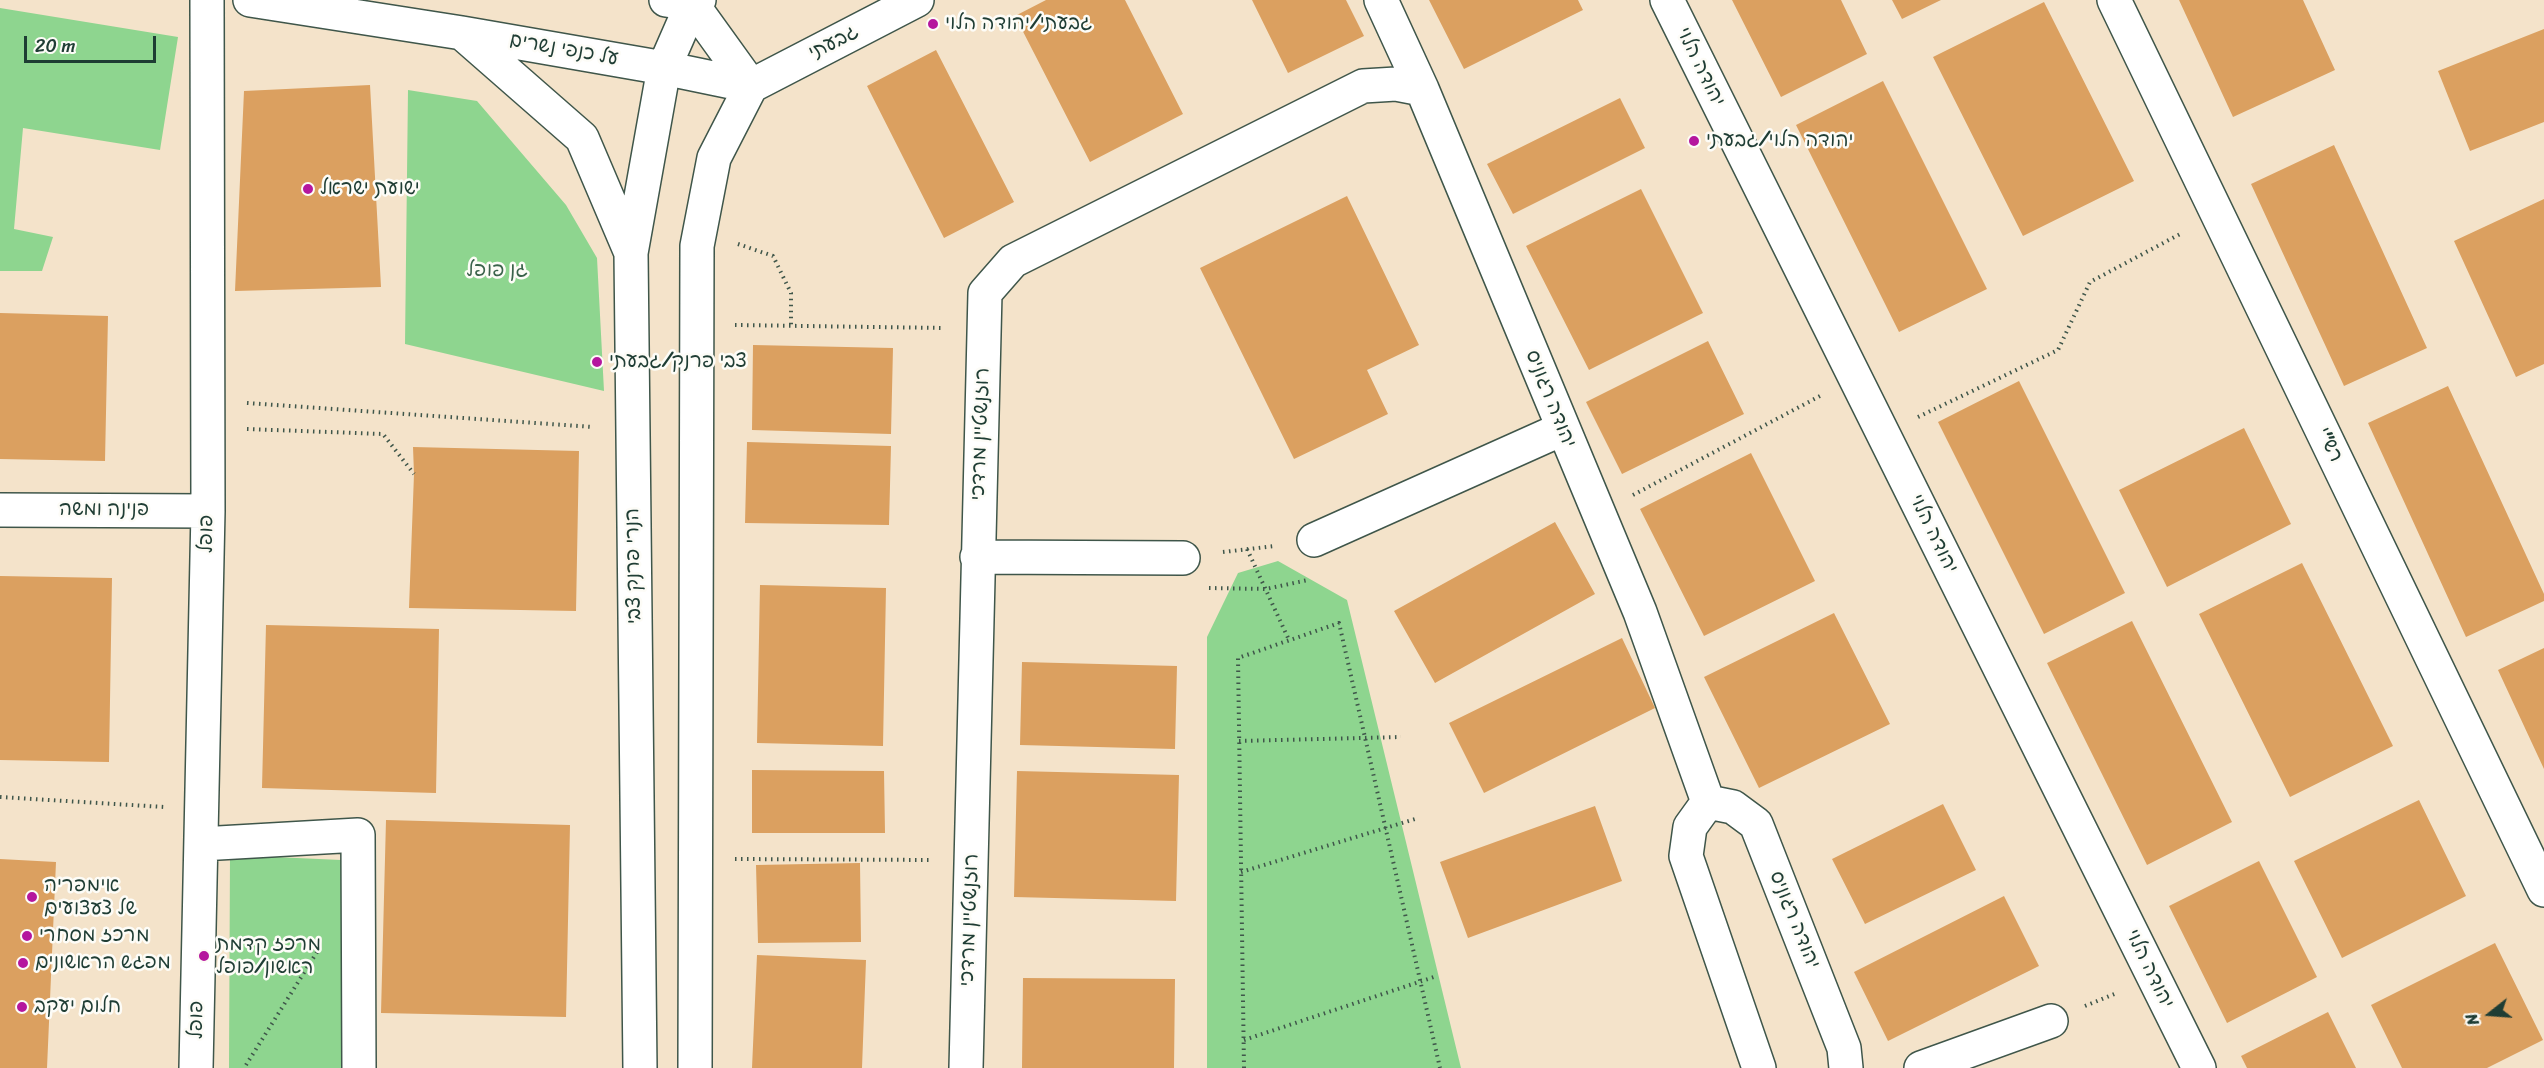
<!DOCTYPE html>
<html>
<head>
<meta charset="utf-8">
<style>
  body { margin:0 }
  #map { position:relative; width:2544px; height:1068px; overflow:hidden; background:#f4e3ca; font-family:Sriracha,sans-serif }
  canvas { display:block }
  .north { position:absolute; left:2460px; top:984px; width:60px; height:60px; -webkit-text-stroke:4px #fdfcf7; paint-order:stroke; rotate:253deg; font-size:16px; font-weight:700; line-height:24px; text-align:center; color:#1f3d34 }
  .north::after { content:''; display:block; margin:auto; width:21px; height:27px; background:#1f3d34; clip-path:polygon(50% 0,100% 100%,50% 72%,0 100%) }
  .scale { position:absolute; left:24px; top:36px; width:132px; height:27px; box-sizing:border-box; border:3px solid #1f3d34; border-top:0; padding-left:8px; font-size:18px; line-height:21px; white-space:nowrap; color:#1f3d34; -webkit-text-stroke:4px #fdfcf7; paint-order:stroke }
</style>
</head>
<body>
<div id="map">
<canvas width="2544" height="1068"></canvas>
<div class="north">N</div>
<div class="scale">20 m</div>
</div>
<script>
const ctx = document.querySelector('canvas').getContext('2d');
ctx.lineJoin = 'round';
function paint(path, color) { ctx.fillStyle = color; ctx.fill(path, 'evenodd'); }
const toPath = rows => new Path2D(rows.map(r => 'M' + r).join(''));
function stroke(path, color, width, dash) { ctx.strokeStyle = color; ctx.lineWidth = width; ctx.lineCap = dash ? 'butt' : 'round'; ctx.setLineDash(dash || []); ctx.stroke(path); }
function drawText(font, color, halo, rows, align = 'center') {
  ctx.font = font + ' Sriracha,"Playpen Sans Hebrew",sans-serif'; ctx.lineWidth = 5; ctx.setLineDash([]); ctx.textBaseline = 'middle'; ctx.strokeStyle = halo; ctx.fillStyle = color; for (const [text, x, y, turn = 0] of rows) {
    ctx.save(); ctx.translate(x, y); ctx.rotate((+turn || 0) * Math.PI / 180); ctx.textAlign = isNaN(turn) ? turn : align; if (halo) ctx.strokeText(text, 0, 0); ctx.fillText(text, 0, 0); ctx.restore();
  }
}
const green = toPath([
  [0,8,178,37,160,150,23,128,14,229,53,237,42,271,0,271],
  [408,90,477,101,566,205,597,258,604,391,405,344],
  [1278,561,1347,600,1461,1068,1207,1068,1207,637,1238,573],
  [230,855,341,860,345,1068,229,1068]
]);
const building = toPath([
  [1046,0,1125,0,1183,114,1090,162,1015,16],
  [1252,0,1346,0,1364,36,1288,73],
  [1429,0,1578,0,1583,10,1464,69],
  [1732,0,1841,0,1867,54,1781,97],
  [1892,0,1941,0,1902,19],
  [2179,0,2303,0,2335,70,2233,117],
  [2044,2,2134,181,2023,236,1933,57],
  [2544,29,2544,122,2470,151,2438,71],
  [936,50,1014,202,944,238,867,86],
  [1883,81,1987,289,1899,332,1796,125],
  [370,85,381,287,235,291,244,91],
  [1620,98,1645,148,1513,214,1487,164],
  [2334,145,2427,348,2344,386,2251,184],
  [1641,189,1703,313,1589,370,1526,246],
  [1347,196,1419,345,1367,370,1388,414,1294,459,1200,268],
  [2544,199,2544,364,2516,377,2454,241],
  [0,313,108,316,105,461,0,459],
  [1708,341,1744,414,1622,474,1586,402],
  [753,345,893,348,891,434,752,430],
  [2019,381,2125,593,2044,634,1938,422],
  [2448,386,2544,594,2544,601,2466,637,2368,423],
  [2244,428,2291,524,2167,587,2119,490],
  [747,442,891,446,889,525,745,523],
  [413,447,579,451,576,611,409,608,414,474],
  [1751,453,1815,581,1704,636,1640,509],
  [1555,522,1595,594,1435,683,1394,611],
  [2302,563,2393,746,2290,797,2199,614],
  [0,576,112,578,109,762,0,760],
  [760,585,886,588,883,746,757,743],
  [1834,613,1890,724,1759,788,1704,677],
  [2132,621,2232,822,2147,865,2047,663],
  [266,625,439,629,436,793,262,788],
  [1622,638,1655,708,1484,793,1449,723],
  [2544,648,2544,769,2498,670],
  [1022,662,1177,666,1175,749,1020,745],
  [752,770,884,771,885,833,752,833],
  [1017,771,1179,775,1176,901,1014,897],
  [2419,800,2466,896,2342,958,2294,861],
  [1943,804,1976,870,1865,924,1832,859],
  [1595,806,1622,881,1468,938,1440,862],
  [386,820,570,825,566,1017,381,1013],
  [0,859,56,862,47,1068,0,1068],
  [2259,861,2317,977,2227,1023,2169,906],
  [860,863,861,942,758,943,756,865],
  [2004,896,2039,966,1888,1041,1854,972],
  [2495,943,2543,1040,2487,1068,2402,1068,2371,1005],
  [757,955,866,960,862,1068,752,1068],
  [1023,978,1175,979,1174,1068,1022,1068],
  [2328,1012,2356,1068,2247,1068,2241,1056]
]);
const path = toPath([
  [738,244,773,256,791,293,791,326],
  [735,325,944,328],
  [247,403,593,427],
  [1918,417,2058,350,2090,282,2182,233],
  [247,429,383,434,414,474],
  [1633,495,1820,396],
  [1247,549,1289,640],
  [1223,552,1275,546],
  [1209,588,1266,589,1308,580],
  [1239,741,1401,737],
  [0,797,164,807],
  [735,859,932,860],
  [1241,872,1415,819],
  [2085,1006,2117,993],
  [1244,1040,1437,976],
  [246,1065,317,952],
  [1244,1068,1238,658,1339,623,1440,1068]
]);
const minor = toPath([
  [250,0,462,33,664,68,751,86],
  [666,0,692,4,751,86],
  [1381,0,1422,89,1640,612,1708,802],
  [1667,0,2199,1068],
  [2114,0,2544,890],
  [462,33,582,138,631,253],
  [751,86,917,0],
  [0,510,208,511],
  [1314,540,1562,429],
  [977,557,1183,558],
  [1708,802,1733,807,1756,824,1844,1048,1846,1068],
  [1708,802,1690,827,1686,856,1759,1068],
  [201,844,358,835,359,1068],
  [196,1068,208,511,207,0],
  [640,1068,631,253,664,68,692,4,699,0],
  [695,1068,697,246,714,158,751,86],
  [966,1068,985,293,1013,261,1363,86,1396,84,1422,89],
  [1921,1068,2051,1021]
]);
const markers = [
  [933,24,6,"#b5179e"],
  [1694,141,6,"#b5179e"],
  [308,189,6,"#b5179e"],
  [597,362,6,"#b5179e"],
  [32,897,6,"#b5179e"],
  [27,936,6,"#b5179e"],
  [204,956,6,"#b5179e"],
  [23,963,6,"#b5179e"],
  [22,1007,6,"#b5179e"]
];
const poiNames = [
  ["גבעתי/יהודה הלוי",945,24],
  ["יהודה הלוי/גבעתי",1706,141],
  ["ישועת ישראל",320,189],
  ["צבי פרנק/גבעתי",609,362],
  ["אימפריה",44,886],
  ["של צעצועים",44,909],
  ["מרכז מסחרי",39,936],
  ["מרכז קדמת",216,945],
  ["ראשון/פופל",216,968],
  ["מפגש הראשונים",35,963],
  ["חלום יעקב",34,1007]
];
const streetNames = [
  ["גבעתי",834,43,-27],
  ["על כנפי נשרים",564,50,10],
  ["יהודה הלוי",1700,67,64],
  ["יהודה רגוניס",1550,399,68],
  ["רוזנשטיין מרדכי",981,434,-88],
  ["רש\"י",2329,445,64],
  ["פנינה ומשה",104,510],
  ["פופל",207,534,-89],
  ["יהודה הלוי",1933,534,64],
  ["הנרי פרנק צבי",634,566,-91],
  ["רוזנשטיין מרדכי",970,920,-88],
  ["יהודה רגוניס",1794,920,68],
  ["יהודה הלוי",2149,969,64],
  ["פופל",197,1020,-89]
];
const parkNames = [
  ["גן פופל",497,271]
];
paint(green, '#8ed58f');
paint(building, '#dba060');
stroke(minor, '#3f564a', 36);
stroke(path, '#3f564a', 4, [1.5, 4.5]);
stroke(minor, '#fff', 33);
for (const [x, y, r, color] of markers) { const dot = new Path2D(); dot.arc(x, y, r, 0, 2 * Math.PI); ctx.fillStyle = color; ctx.fill(dot); stroke(dot, '#fdfcf7', 2); }
drawText('20px', '#1f3d34', '#fdfcf7', poiNames, 'left');
drawText('20px', '#1f3d34', '#fdfcf7', streetNames);
drawText('20px', '#3b634b', '#fdfcf7', parkNames);
</script>
</body>
</html>
